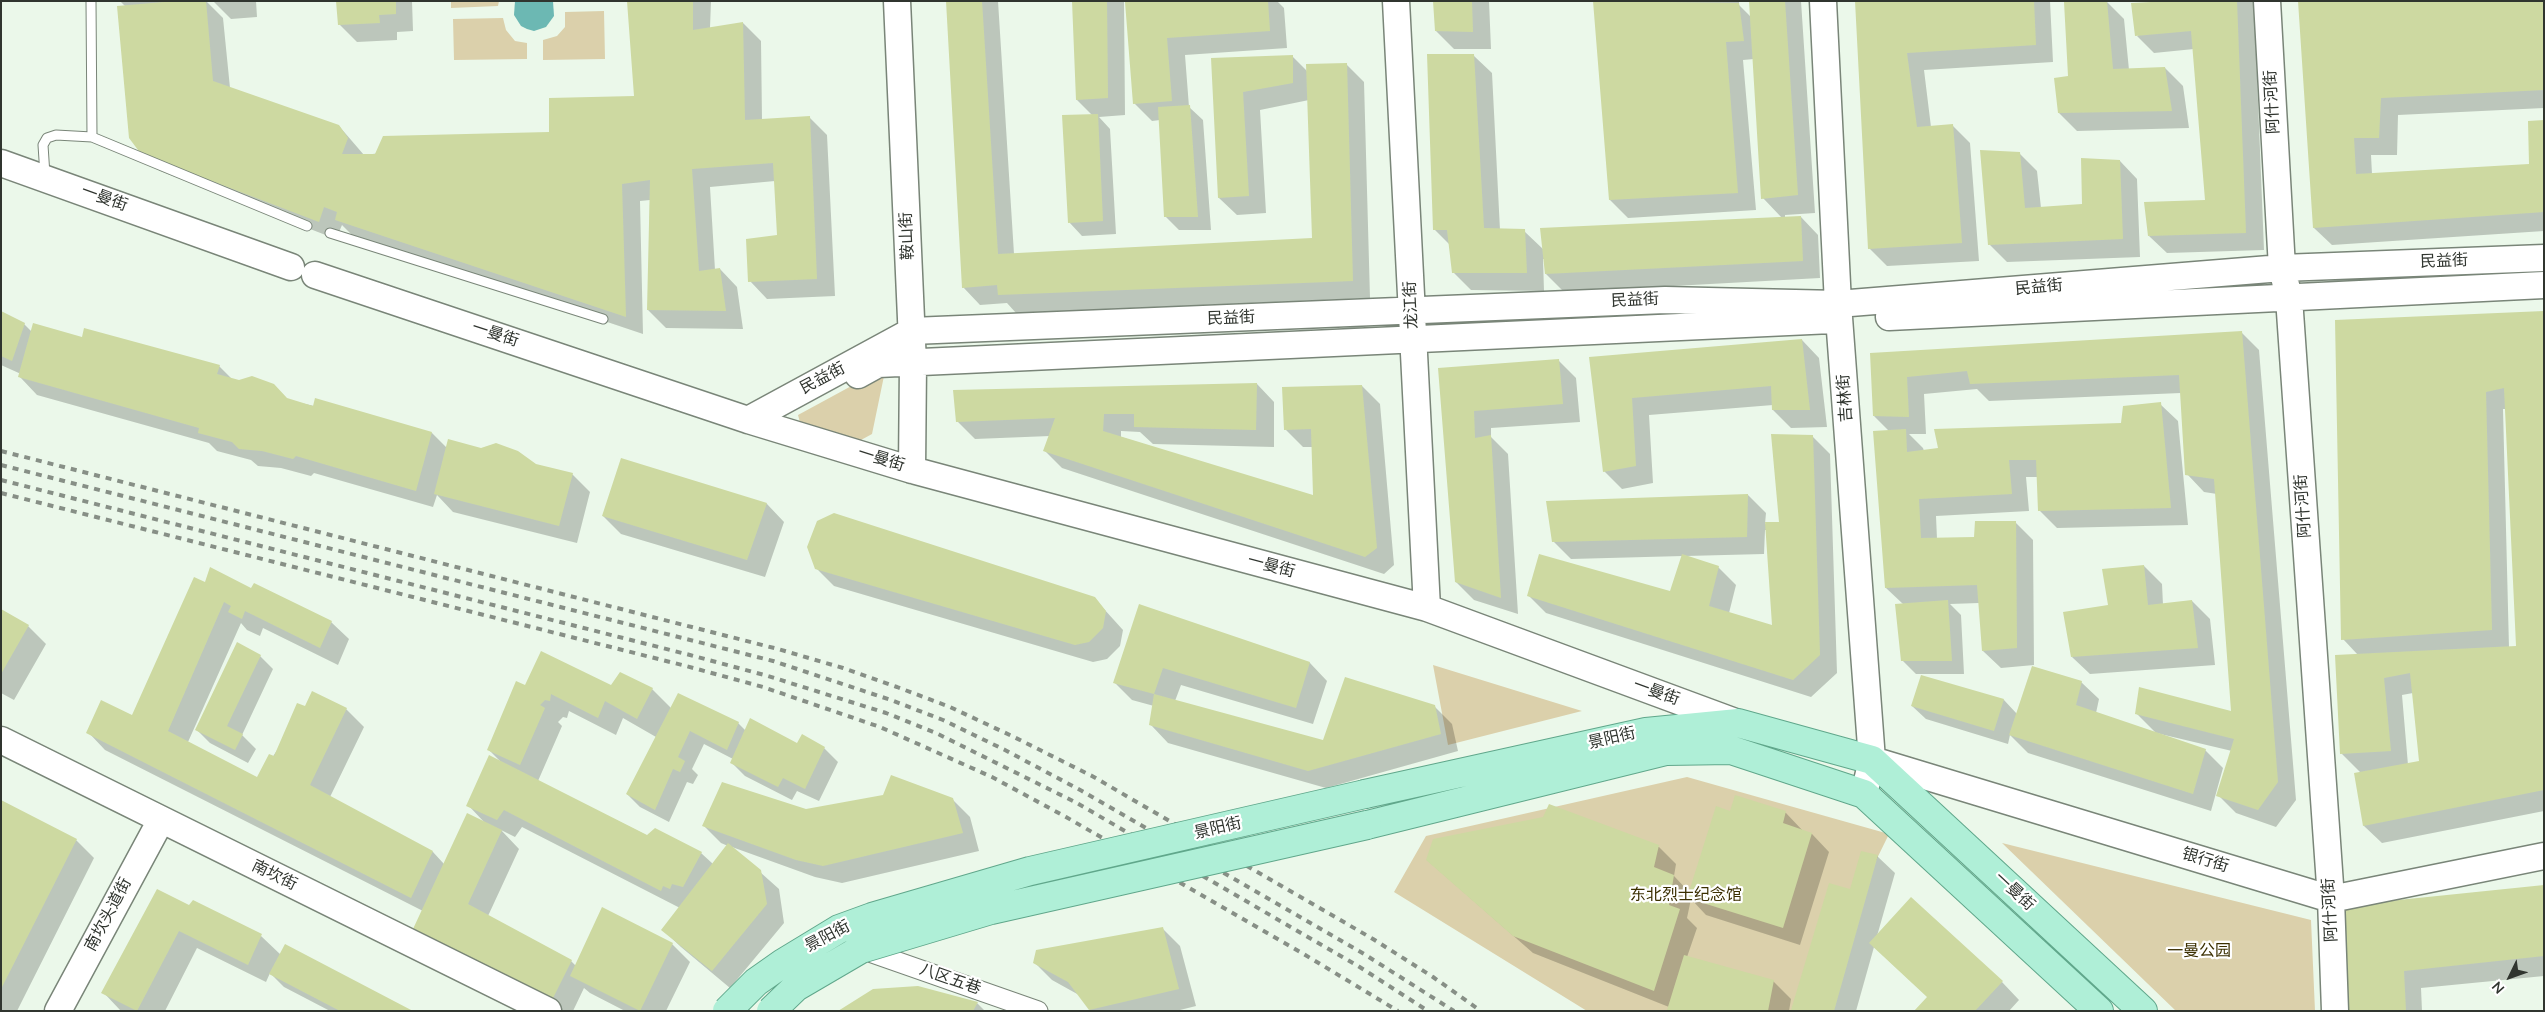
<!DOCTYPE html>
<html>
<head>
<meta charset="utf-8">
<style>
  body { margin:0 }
  #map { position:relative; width:2545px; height:1012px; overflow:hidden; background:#ebf8ea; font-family:"Nunito Sans",sans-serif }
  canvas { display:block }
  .frame { position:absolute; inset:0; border:2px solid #30352f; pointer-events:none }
  .north { position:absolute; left:2485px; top:952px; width:50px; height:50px; -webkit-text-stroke:4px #fff; paint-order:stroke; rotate:228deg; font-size:14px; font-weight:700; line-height:20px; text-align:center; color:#30352f }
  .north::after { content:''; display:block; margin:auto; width:18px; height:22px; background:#30352f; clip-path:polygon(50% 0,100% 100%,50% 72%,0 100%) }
</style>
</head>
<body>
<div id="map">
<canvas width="2545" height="1012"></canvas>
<div class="frame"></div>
<div class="north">N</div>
</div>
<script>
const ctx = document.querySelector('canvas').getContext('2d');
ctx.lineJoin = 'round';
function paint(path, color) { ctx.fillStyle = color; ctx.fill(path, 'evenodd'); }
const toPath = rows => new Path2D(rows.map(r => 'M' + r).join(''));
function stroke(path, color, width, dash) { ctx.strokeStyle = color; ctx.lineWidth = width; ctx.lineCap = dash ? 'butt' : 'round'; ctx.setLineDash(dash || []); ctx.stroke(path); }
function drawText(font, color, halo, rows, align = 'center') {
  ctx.font = font + ' "Nunito Sans","Noto Sans SC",sans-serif'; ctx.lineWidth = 4.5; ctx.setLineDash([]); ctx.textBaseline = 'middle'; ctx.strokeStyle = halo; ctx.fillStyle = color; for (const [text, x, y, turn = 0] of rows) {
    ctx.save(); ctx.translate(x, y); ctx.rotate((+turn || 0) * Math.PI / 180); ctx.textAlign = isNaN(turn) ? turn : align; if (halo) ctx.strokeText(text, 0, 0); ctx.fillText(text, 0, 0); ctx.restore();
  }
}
const green = toPath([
  [451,1,499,1,498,6,451,8],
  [604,11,605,59,543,60,543,40,557,36,565,27,565,12],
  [503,18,506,30,515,41,527,43,527,59,454,60,453,19],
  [879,371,884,376,872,434,861,440,851,441,801,426,798,415],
  [1433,665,1582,711,1448,745],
  [1687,777,1889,834,1802,1011,1587,1011,1394,892,1426,836],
  [2002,843,2311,920,2315,1011,2176,1011]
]);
const water = toPath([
  [515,1,553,1,554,16,546,27,534,31,527,29,521,26,514,15]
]);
const shadow = toPath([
  [120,1,206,1,223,18,230,88,339,126,364,155,550,133,635,97,628,1,711,1,710,28,743,23,761,41,762,120,809,117,827,135,835,296,767,299,750,281,778,236,775,181,710,187,715,270,720,269,737,287,743,329,666,328,648,310,650,200,640,201,643,334,354,237,342,225,336,239,160,171,141,153,125,6],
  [213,1,256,1,257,17,231,19],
  [338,1,412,1,413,31,397,32,397,40,357,42,339,24],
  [947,1,998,1,1014,254,1313,240,1309,100,1260,110,1266,213,1237,215,1219,198,1212,59,1292,56,1308,72,1346,64,1364,82,1370,298,1016,313,1007,303,980,305,963,287],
  [1073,1,1124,1,1125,115,1099,117,1110,129,1116,234,1082,236,1069,222,1093,116,1077,100],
  [1159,1,1277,1,1284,8,1287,48,1185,55,1189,107,1203,120,1211,230,1179,230,1165,216,1160,120,1152,121,1134,103],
  [1434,1,1489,1,1491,49,1454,49,1436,31],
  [1594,1,1739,1,1739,5,1751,17,1750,1,1801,1,1815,213,1785,215,1785,218,1801,217,1818,235,1820,278,1564,292,1546,274,1545,259,1543,259,1544,291,1471,290,1453,272,1450,245,1434,229,1474,56,1492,73,1500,230,1524,231,1544,250,1782,218,1763,198,1754,59,1743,60,1756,210,1628,218,1610,200],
  [1856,1,2050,1,2053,62,1924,70,1931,127,1952,125,1970,143,1979,261,1887,266,1869,248],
  [2198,1,2254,1,2264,250,2167,253,2149,236,2206,201,2194,49,2154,53,2137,36],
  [2299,1,2544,1,2544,108,2398,115,2397,155,2371,155,2372,174,2531,165,2544,122,2544,231,2332,245,2314,228],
  [2107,2,2124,19,2129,70,2165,68,2183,86,2189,128,2077,131,2059,113,2069,78],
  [2019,153,2037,171,2041,208,2084,205,2120,161,2137,179,2140,257,2007,262,1989,244],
  [2544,312,2544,811,2382,843,2364,826,2361,773,2341,753,2358,655,2343,639,2336,322],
  [2503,409,2506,409,2517,647,2509,648],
  [2413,693,2421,763,2408,765,2402,695],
  [1,313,24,324,32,332,83,338,219,366,232,379,288,400,432,433,447,448,572,474,590,492,577,543,453,512,437,495,433,507,314,473,311,476,281,468,258,466,251,460,217,451,209,443,37,395,20,377,21,374,1,365],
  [2241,332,2259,350,2296,800,2276,827,2236,813,2218,795,2232,751,2156,733,2136,713,2232,713,2217,494,2204,492,2187,474,2181,393,1989,401,1977,389,1924,394,1926,434,1909,434,1923,448,1924,451,2122,424,2160,404,2178,421,2188,525,2057,528,2039,510,2038,477,2026,477,2029,511,1936,516,1937,539,1975,538,2015,522,2033,540,2034,665,2001,668,1983,651,1979,603,1950,604,1961,615,1964,674,1916,674,1902,660,1903,604,1886,588,1889,431,1874,416,1871,354],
  [1802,340,1819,358,1827,427,1791,428,1773,410,1773,405,1649,415,1653,483,1622,489,1604,471,1591,358],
  [1559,361,1576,378,1580,422,1491,428,1491,437,1508,454,1518,614,1474,600,1456,582,1439,370],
  [1257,384,1274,402,1274,447,1153,444,1140,432,1121,431,1121,437,1314,497,1313,447,1303,447,1285,429,1362,386,1380,404,1394,565,1384,574,1062,468,1044,450,1050,436,975,439,957,421],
  [1812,436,1830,454,1837,673,1811,697,1546,613,1528,595,1671,593,1683,556,1571,559,1553,541,1748,495,1766,513,1765,524,1780,523],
  [1765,530,1767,530,1773,626,1729,613,1736,585,1718,567,1686,556,1764,554],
  [622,460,767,504,784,522,765,577,621,534,603,516],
  [2144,566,2162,584,2163,605,2192,601,2210,619,2215,665,2090,674,2072,657,2109,606],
  [816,568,1094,598,1123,630,1120,646,1107,659,1093,662,834,586],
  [206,584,251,590,331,622,349,639,338,665,263,628,260,636,247,630,241,623,188,742,258,779,305,708,346,709,364,727,330,797,433,852,444,864,484,822,468,805,500,761,489,750,526,687,652,689,671,708,738,723,746,731,798,745,803,736,824,748,838,762,819,801,797,791,792,800,745,776,731,762,733,759,704,744,692,769,698,775,693,784,687,782,669,822,640,807,627,794,656,737,623,718,616,735,569,711,567,718,563,717,558,722,562,726,538,781,648,836,701,853,713,864,728,846,721,843,704,826,805,811,952,799,970,817,979,851,842,883,815,877,732,847,779,889,784,923,730,988,681,947,663,930,680,908,522,827,515,837,501,830,519,849,488,916,571,961,576,966,672,944,690,962,666,1011,625,1011,590,993,584,988,573,1011,558,1011,432,947,414,929,423,911,105,750,88,732,132,716],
  [1140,606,1310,663,1327,681,1313,724,1181,685,1175,701,1324,741,1434,706,1452,724,1458,751,1326,788,1168,743,1151,725,1154,706,1132,700,1114,682],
  [1,610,28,626,46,644,14,700,1,693],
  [260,656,273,669,242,735,256,749,248,763,210,743,196,729],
  [2081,682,2099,699,2096,713,2205,750,2223,768,2211,811,2028,753,2010,735,2008,744,1926,719,1912,706,2004,700,2017,714],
  [1736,797,1786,813,1803,831,1812,834,1829,852,1800,945,1706,915,1691,899,1687,918,1697,928,1687,957,1773,981,1791,999,1789,1011,1670,1011,1669,1007,1533,953,1427,860,1659,847,1676,864,1674,876,1690,893,1731,812],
  [1,802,76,840,94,858,17,1011,1,1011],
  [1877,856,1895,873,1877,936,2002,982,2019,1000,2009,1011,1916,1011,1928,997,1874,947,1856,1011,1792,1010,1851,890],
  [2544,886,2544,976,2421,988,2422,1011,2348,1011,2341,907],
  [194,901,261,936,281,955,411,1011,330,1011,284,987,270,973,266,982,197,948,165,1011,120,1010,103,992],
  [1162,928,1180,946,1196,1006,1176,1011,1091,1011,1079,995,1052,980,1034,962],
  [977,1003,985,1011,841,1011]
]);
const building = toPath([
  [176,1,206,1,213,81,339,125,348,138,342,154,375,154,383,136,549,132,549,98,634,96,627,1,693,1,693,30,743,22,745,120,810,116,817,279,748,282,746,239,777,235,773,163,692,169,699,271,720,268,726,311,647,310,650,180,622,184,626,317,335,220,337,212,324,207,319,222,141,154,129,138,117,6],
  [336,1,396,1,396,14,379,15,380,23,338,25],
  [946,1,982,1,998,254,1312,238,1306,64,1347,63,1353,281,998,295,997,285,962,288],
  [1072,1,1107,1,1108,98,1076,100],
  [1142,1,1268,1,1270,31,1167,38,1172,101,1133,104,1125,2],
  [1433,1,1472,1,1473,32,1435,31],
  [1593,1,1739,3,1744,41,1726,42,1738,193,1609,200],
  [1749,1,1785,1,1798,195,1761,199],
  [1855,1,2034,1,2036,45,1907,53,1917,127,1953,124,1962,243,1868,249],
  [2107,1,2113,69,2165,67,2172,111,2058,113,2054,78,2068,76,2064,2],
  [2171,1,2237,1,2246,233,2148,236,2144,202,2205,200,2191,31,2135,36,2131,3],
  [2298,1,2544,1,2544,90,2381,98,2379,138,2354,138,2356,174,2529,164,2528,121,2544,120,2544,212,2313,228],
  [1427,54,1474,54,1484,228,1525,229,1527,273,1452,273,1447,230,1433,230],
  [1293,55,1293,83,1243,92,1249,196,1218,198,1211,58],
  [1190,105,1198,217,1164,217,1158,107],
  [1098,114,1103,221,1068,223,1062,115],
  [1980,150,2020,152,2025,208,2082,204,2081,158,2120,160,2123,239,1988,245],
  [1801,216,1803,261,1545,274,1540,228],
  [1,311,25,323,12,361,1,356],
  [2544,311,2544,790,2363,826,2354,773,2419,761,2410,673,2384,678,2391,751,2340,754,2335,655,2516,646,2504,388,2486,392,2492,630,2341,640,2335,320],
  [33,323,82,337,84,328,220,365,217,374,239,380,252,376,274,384,287,398,313,406,315,398,432,432,416,491,296,456,293,459,262,451,239,449,232,442,198,433,199,428,18,377],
  [2242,331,2278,782,2258,810,2216,796,2234,739,2135,714,2139,687,2231,711,2214,479,2185,475,2179,375,1970,384,1967,371,1907,377,1909,417,1873,416,1870,353],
  [1802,339,1810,410,1772,410,1771,386,1632,398,1636,466,1603,472,1589,357],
  [1559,359,1563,404,1474,411,1475,438,1491,435,1501,598,1455,582,1438,368],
  [1257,383,1256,430,1134,427,1134,414,1104,414,1103,431,1313,495,1311,429,1284,430,1282,387,1362,385,1377,548,1365,557,1043,451,1055,418,956,422,953,390],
  [2161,402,2171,508,2038,511,2036,460,2009,460,2012,494,1919,499,1921,538,1974,537,1975,521,2016,521,2017,648,1982,651,1977,585,1885,588,1873,431,1906,429,1907,452,1938,448,1934,429,2121,423,2123,406],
  [1771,434,1813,435,1820,655,1793,680,1527,596,1539,554,1670,591,1682,554,1719,566,1709,606,1772,625,1765,522,1779,522],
  [448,439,481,448,496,443,518,451,536,464,573,473,559,526,434,494],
  [621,458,767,503,747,560,602,516],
  [1748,494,1747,537,1552,542,1546,501],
  [834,513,1095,597,1106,611,1103,628,1089,642,1075,645,815,569,807,547,817,521],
  [2144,565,2148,605,2192,600,2198,648,2071,657,2063,612,2108,605,2102,569],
  [210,567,251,588,254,583,332,621,320,648,245,611,242,619,228,612,231,606,224,602,168,731,257,777,269,754,274,756,297,703,305,706,312,691,347,708,310,785,433,851,411,898,86,733,101,700,132,715,194,577,205,582],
  [1948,600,1952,661,1901,661,1895,604],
  [1139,604,1310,662,1296,708,1163,668,1154,694,1113,683],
  [1,609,29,625,1,674],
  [237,642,261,655,227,726,243,734,235,750,195,730],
  [541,651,611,685,620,672,653,688,637,719,605,701,598,718,551,694,550,701,545,700,540,705,545,708,520,765,487,750,516,681,525,685],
  [2032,666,2082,681,2076,705,2206,749,2193,794,2009,735],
  [1921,675,2004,699,1994,731,1911,706],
  [1345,677,1435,705,1441,734,1308,771,1149,725,1154,694,1323,740],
  [678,693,739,722,727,750,690,731,678,757,685,761,680,772,673,769,655,810,626,794],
  [750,718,797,743,802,734,825,747,805,789,783,778,778,787,730,763],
  [489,755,647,835,655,828,702,852,683,887,672,884,670,889,663,886,661,891,504,810,497,820,466,806],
  [891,775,953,798,963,833,823,866,796,860,702,826,722,782,806,809,883,795],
  [1735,795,1786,811,1783,823,1812,833,1783,928,1687,898,1716,806,1730,811],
  [1,800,77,839,1,989],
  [1549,804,1659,845,1654,867,1674,875,1669,905,1680,909,1654,991,1513,936,1426,860,1433,839,1543,817],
  [467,813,502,830,468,904,572,960,552,1000,413,929],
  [728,843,761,870,767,904,712,971,661,930],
  [1861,851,1878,855,1834,1011,1791,1010,1829,883,1850,889],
  [2544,885,2544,956,2404,971,2406,1011,2347,1011,2340,906],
  [157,889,189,905,193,900,262,934,248,965,179,931,137,1011,101,993],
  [1911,897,2003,981,1975,1011,1914,1011,1927,997,1869,943],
  [602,907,673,943,640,1011,570,976],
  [1163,927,1179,989,1089,1010,1068,982,1033,963,1036,950],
  [285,944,413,1011,340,1011,269,974],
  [1684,955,1774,980,1768,1011,1667,1010],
  [918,986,978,1002,973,1011,838,1011,873,989]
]);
const lane = toPath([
  [92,137,307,226],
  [45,175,43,145,47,138,56,135,92,137,91,1],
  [330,233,603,319]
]);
const street = toPath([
  [861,949,1038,1011]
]);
const secondary = toPath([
  [897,1,913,364,912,470],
  [1396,1,1427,608],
  [1823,1,1838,304,1872,760,1864,794],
  [2267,1,2282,268,2289,298,2331,899,2335,1011],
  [1,163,291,267],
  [315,275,748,420,912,470,1427,608,1738,723],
  [1889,317,2544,285],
  [858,375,878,364,1832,320],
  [748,420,912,331,1665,300,1838,304,2282,268,2544,258],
  [1,740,548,1011],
  [1872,760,2331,899,2544,856],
  [58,1011,161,820]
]);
const primary = toPath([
  [1365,794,1646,732,1738,723,1872,760,2143,1011],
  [1367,825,1666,751,1731,750,1864,794,2099,1011]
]);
const rail = toPath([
  [1,451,778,649,843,668,897,687,950,707,1012,736,1092,776,1373,939,1433,977,1481,1011],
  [1,465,773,661,891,700,943,720,1005,750,1082,791,1364,954,1454,1011],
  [1,480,690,655,768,676,886,713,936,733,1075,802,1358,966,1428,1011],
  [1,493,686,666,763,687,880,727,992,777,1066,817,1302,953,1398,1011]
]);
const primaryBridge = toPath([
  [727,1011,756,982,783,963,839,929,872,917,1030,871,1365,794],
  [771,1011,796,987,861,949,991,910,1367,825]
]);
const streetNames = [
  ["阿什河街",2273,102,-93],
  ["一曼街",104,199,20],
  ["鞍山街",908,236,-93],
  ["民益街",2444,262,-2],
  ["民益街",2039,288,-5],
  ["民益街",1635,301,-3],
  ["龙江街",1412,305,-93],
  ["民益街",1231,319,-2],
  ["一曼街",495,335,18],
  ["民益街",823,379,-28],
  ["吉林街",1846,398,-94],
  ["一曼街",881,460,17],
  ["阿什河街",2304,506,-94],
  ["一曼街",1271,567,15],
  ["一曼街",1656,693,20],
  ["景阳街",1612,739,-13],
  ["景阳街",1218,829,-13],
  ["银行街",2205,861,17],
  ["南坎街",274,876,26],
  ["一曼街",2014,892,43],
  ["阿什河街",2331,910,-93],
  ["南坎头道街",109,915,-62],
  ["景阳街",828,937,-28],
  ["八区五巷",950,980,19]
];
const parkNames = [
  ["东北烈士纪念馆",1686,896],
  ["一曼公园",2199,952]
];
paint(green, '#dbd0ab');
paint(water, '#6cb8b3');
paint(shadow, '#0003');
paint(building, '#cdd9a1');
stroke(lane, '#798578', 11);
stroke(street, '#798578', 21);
stroke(secondary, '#798578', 29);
stroke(primary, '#60a78b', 30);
stroke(lane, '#fff', 9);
stroke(street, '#fff', 19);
stroke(secondary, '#fff', 26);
stroke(primary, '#afefd7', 28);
stroke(rail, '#878f86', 4, [6, 6]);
stroke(primaryBridge, '#60a78b', 30, []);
stroke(primaryBridge, '#afefd7', 28);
drawText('16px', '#30352f', '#fff', streetNames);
drawText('16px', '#3b2f00', '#fff', parkNames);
</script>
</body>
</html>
